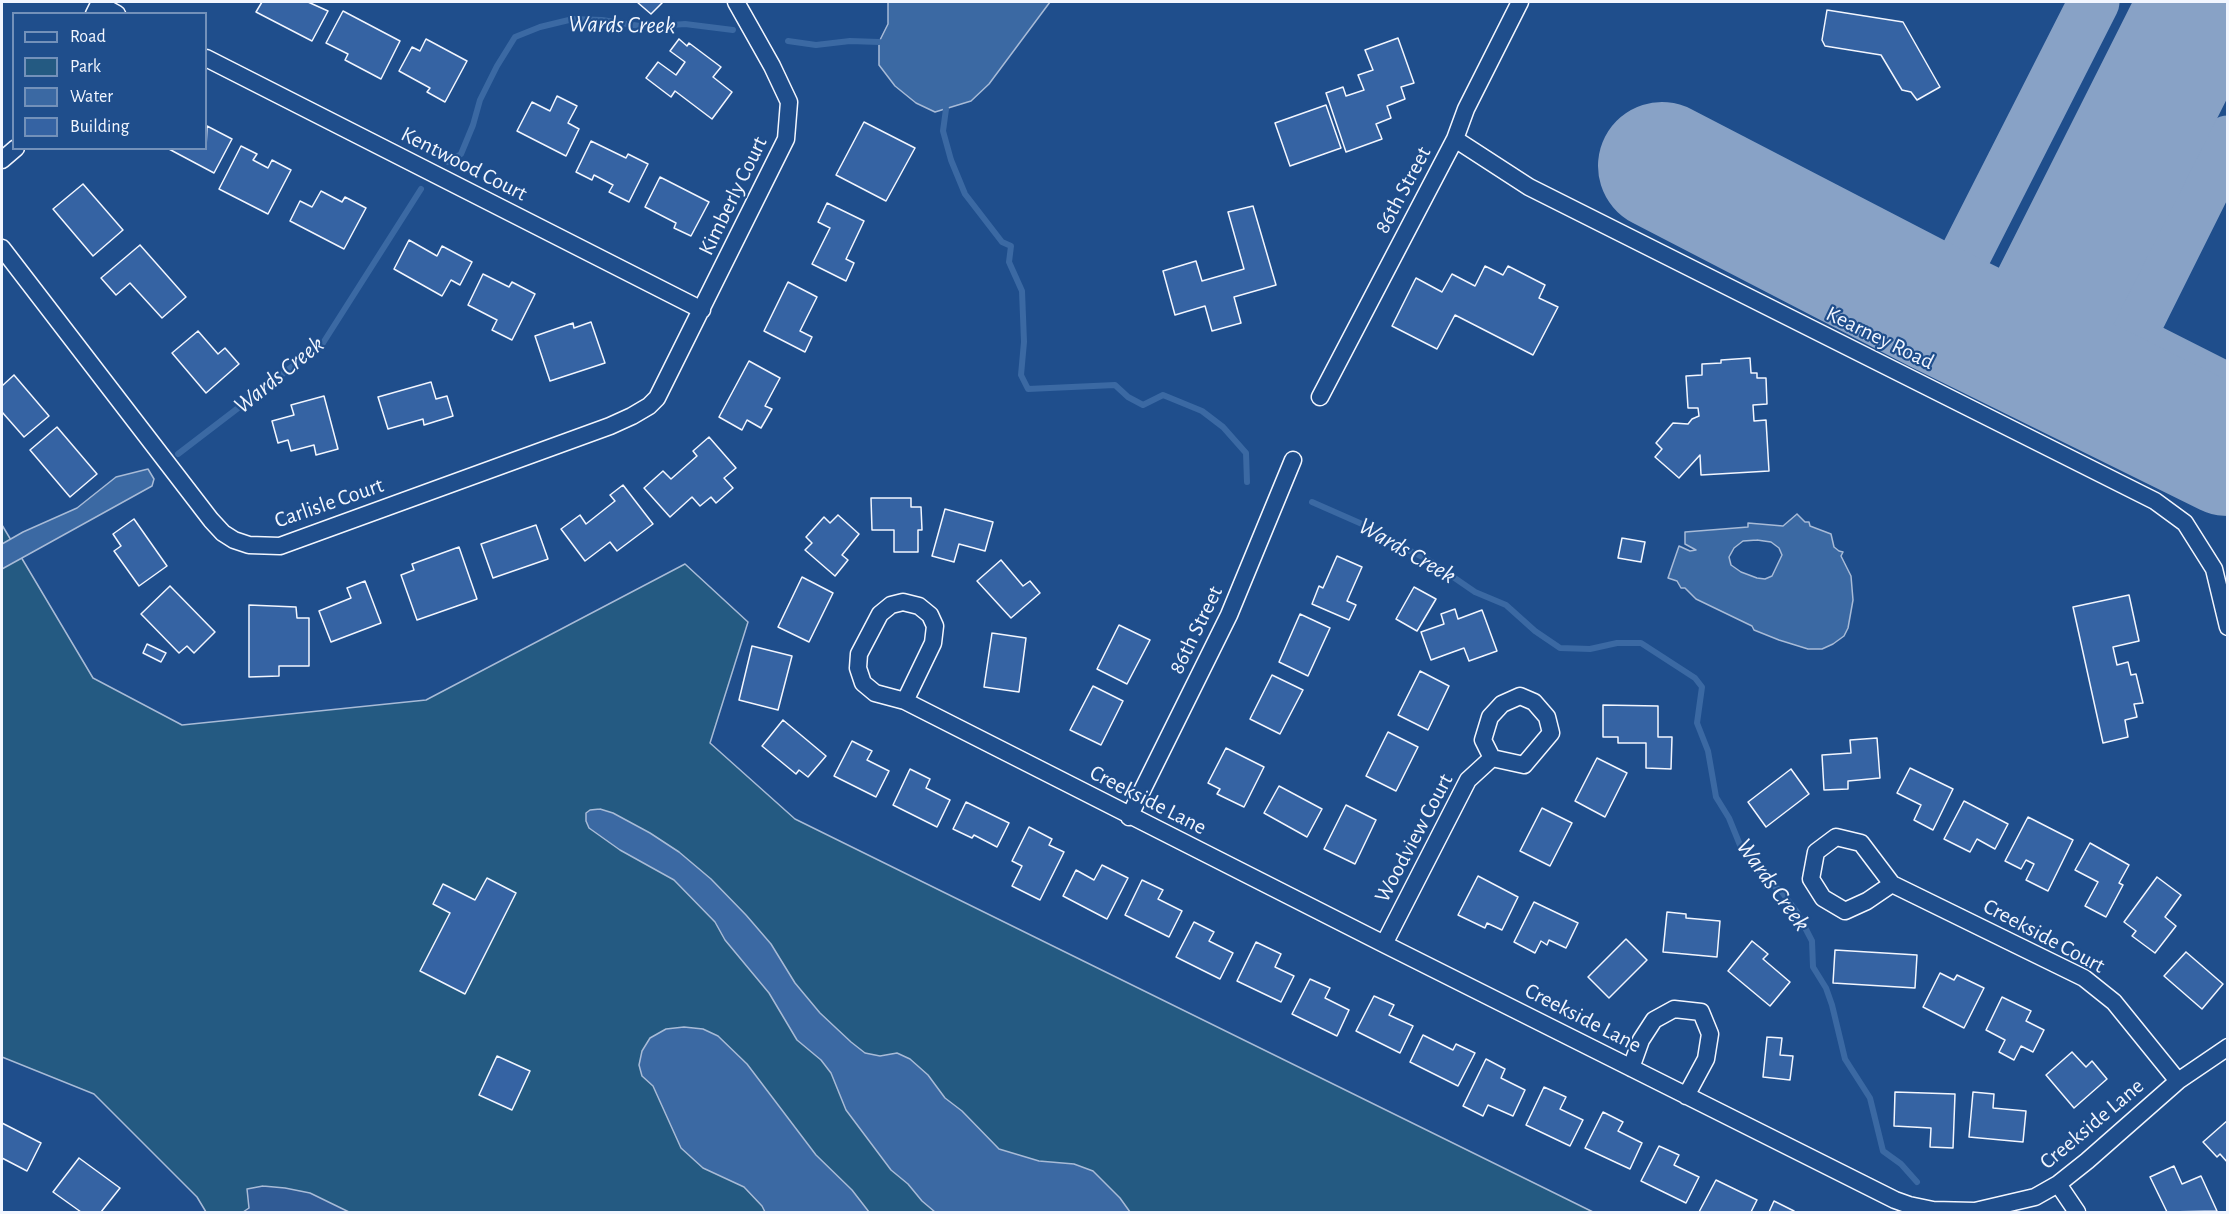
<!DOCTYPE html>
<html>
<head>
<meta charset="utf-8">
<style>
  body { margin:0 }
  #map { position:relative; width:2229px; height:1214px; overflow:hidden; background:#1f4e8c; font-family:"Alegreya Sans",sans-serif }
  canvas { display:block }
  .frame { position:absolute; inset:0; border:3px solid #f2f6ff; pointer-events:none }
  .legend { position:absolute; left:12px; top:12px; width:195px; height:138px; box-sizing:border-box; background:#1f4e8c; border:2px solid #7391ba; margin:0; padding:8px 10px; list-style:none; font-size:18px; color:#f2f6ff }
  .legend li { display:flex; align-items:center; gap:12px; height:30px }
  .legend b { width:30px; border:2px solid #7391ba }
</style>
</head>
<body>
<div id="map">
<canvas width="2229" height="1214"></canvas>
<div class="frame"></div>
<ul class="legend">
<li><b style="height:8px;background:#1f4e8c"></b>Road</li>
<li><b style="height:16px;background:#245a82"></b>Park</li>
<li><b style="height:16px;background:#3b69a3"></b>Water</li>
<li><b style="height:16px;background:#3563a3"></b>Building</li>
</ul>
</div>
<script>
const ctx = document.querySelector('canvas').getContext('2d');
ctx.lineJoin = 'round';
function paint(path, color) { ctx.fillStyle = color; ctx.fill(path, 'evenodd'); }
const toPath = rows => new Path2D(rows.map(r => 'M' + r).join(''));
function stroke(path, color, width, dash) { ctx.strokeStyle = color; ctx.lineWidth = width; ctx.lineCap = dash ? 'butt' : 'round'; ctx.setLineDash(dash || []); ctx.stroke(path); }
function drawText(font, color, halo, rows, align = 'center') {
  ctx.font = font + ' "Alegreya Sans",sans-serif'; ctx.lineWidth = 4.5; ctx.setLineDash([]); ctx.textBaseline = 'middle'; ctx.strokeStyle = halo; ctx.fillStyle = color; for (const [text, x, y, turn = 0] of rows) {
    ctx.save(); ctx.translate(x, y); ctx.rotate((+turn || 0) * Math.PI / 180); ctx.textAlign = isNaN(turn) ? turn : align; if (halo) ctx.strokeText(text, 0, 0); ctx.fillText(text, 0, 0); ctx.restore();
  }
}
const green = toPath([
  [2,525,93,678,182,725,426,700,685,564,748,622,710,743,795,819,1593,1212,206,1212,197,1197,94,1094,2,1057,2,525]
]);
const parking = toPath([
  [263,1186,285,1188,310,1193,349,1212,243,1212,249,1208,247,1189,263,1186]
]);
const water = toPath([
  [888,2,1050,2,989,84,971,101,935,112,916,103,895,86,879,65,879,42,888,24,888,2],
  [148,469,154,479,152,486,2,569,2,544,23,532,77,508,116,477,148,469],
  [1797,514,1805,522,1809,522,1810,526,1831,534,1834,547,1839,551,1843,552,1841,556,1851,576,1853,600,1848,628,1844,636,1833,644,1822,649,1808,649,1779,640,1754,630,1752,626,1696,599,1685,588,1681,588,1677,581,1668,578,1679,546,1690,551,1696,550,1685,544,1685,532,1748,527,1748,523,1783,526,1797,514],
  [1757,540,1771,542,1779,548,1782,555,1772,576,1765,579,1757,578,1741,572,1731,565,1729,557,1734,548,1743,541,1757,540],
  [600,809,613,813,650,833,679,852,711,879,746,915,771,944,795,983,820,1013,851,1042,865,1053,880,1056,897,1053,910,1059,928,1075,945,1098,962,1111,999,1149,1039,1161,1074,1164,1093,1171,1120,1198,1130,1212,935,1212,922,1201,908,1184,891,1170,846,1110,831,1073,821,1060,797,1040,769,993,725,940,715,922,674,880,620,850,589,828,586,821,586,813,590,810,600,809],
  [684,1027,703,1029,718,1036,747,1064,816,1155,852,1190,869,1212,765,1212,762,1206,744,1187,703,1168,681,1148,653,1086,642,1076,639,1065,642,1051,650,1038,666,1029,684,1027]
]);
const stream = toPath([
  [788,41,816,45,850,41,879,42],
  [946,109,943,131,951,160,965,194,1002,242,1011,246,1009,262,1022,291,1024,342,1021,375,1028,389,1115,385,1128,397,1143,405,1163,395,1202,411,1223,427,1246,453,1247,482],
  [448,162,461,154,473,125,480,100,497,66,515,37,540,27,573,19,602,20,646,27,685,24,733,30],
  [178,454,323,343,421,189],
  [1312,502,1362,524,1406,549,1427,559,1475,592,1506,605,1535,631,1560,648,1590,649,1617,643,1641,643,1695,678,1702,687,1697,723,1708,751,1716,797,1729,818,1742,850,1767,881,1781,891,1797,912,1812,941,1813,967,1826,988,1832,1005,1845,1059,1870,1098,1883,1151,1901,1164,1917,1182]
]);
const taxiway = toPath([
  [1938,309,2094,2],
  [2129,339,2228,389],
  [2104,390,2228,141]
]);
const runway = toPath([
  [1662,166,1938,309,2228,452],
  [2028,352,2204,2]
]);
const building = toPath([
  [262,2,308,2,328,11,312,41,256,12,262,2],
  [637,2,663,2,651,14,637,2],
  [1827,10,1903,22,1940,87,1917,100,1911,92,1902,90,1881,55,1825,46,1822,40,1827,10],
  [343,11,400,41,381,79,345,60,348,54,326,43,343,11],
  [1398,38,1414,83,1401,87,1405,99,1387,106,1391,118,1376,124,1382,139,1346,152,1326,93,1343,87,1346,96,1364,90,1358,75,1373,70,1365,50,1398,38],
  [426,39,467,61,445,102,427,92,430,88,399,71,412,47,420,51,426,39],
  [679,39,687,46,689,43,721,67,713,77,732,92,712,119,675,91,671,97,646,78,658,62,676,75,685,62,670,51,679,39],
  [557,96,577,106,568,123,579,129,566,156,517,131,532,102,550,111,557,96],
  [1326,105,1341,148,1290,166,1275,123,1326,105],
  [864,122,915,148,886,201,836,175,864,122],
  [207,126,232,139,214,173,167,148,206,148,207,126],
  [591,141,626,158,628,154,648,164,629,202,609,192,613,185,594,175,592,180,576,172,591,141],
  [241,146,257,154,253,160,268,168,272,160,291,170,268,214,219,189,241,146],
  [660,177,709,202,691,236,674,228,676,223,645,207,660,177],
  [83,184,123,230,93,256,53,209,83,184],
  [321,191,342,202,345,197,366,208,344,249,290,221,300,201,312,207,321,191],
  [827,203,864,221,846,259,854,263,846,281,812,264,830,228,818,222,827,203],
  [1253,206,1276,285,1234,297,1241,323,1212,331,1205,306,1175,315,1163,271,1196,261,1202,281,1244,269,1228,212,1253,206],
  [409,240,437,256,442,246,472,262,460,285,451,280,442,296,394,269,409,240],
  [140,245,186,297,162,318,130,283,116,295,101,278,140,245],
  [1485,266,1503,275,1508,266,1545,285,1539,298,1558,307,1533,355,1455,315,1437,349,1392,326,1416,278,1442,292,1452,274,1475,286,1485,266],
  [483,274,509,287,512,282,535,294,512,340,492,330,497,320,468,305,483,274],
  [788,282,817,297,800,331,812,337,805,352,764,331,788,282],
  [591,322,605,363,550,381,535,336,573,323,574,328,591,322],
  [198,331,218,354,225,348,239,364,206,393,172,353,198,331],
  [1750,358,1751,373,1757,373,1757,378,1766,378,1767,404,1753,405,1754,421,1766,420,1769,471,1701,475,1700,455,1679,478,1655,457,1662,449,1656,443,1673,423,1688,424,1692,419,1699,416,1698,408,1688,408,1686,376,1702,375,1702,364,1721,363,1721,360,1750,358],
  [749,361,780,378,765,406,772,409,761,428,747,420,742,430,719,417,749,361],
  [14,375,49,416,24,437,2,412,2,386,14,375],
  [431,382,436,399,447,396,453,416,424,425,423,419,388,429,378,397,431,382],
  [324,396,338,449,316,455,314,445,291,451,288,440,278,443,272,421,294,415,291,405,324,396],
  [57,427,97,474,70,497,30,450,57,427],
  [709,437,736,468,724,478,733,488,716,503,711,497,700,506,692,497,670,517,644,488,663,471,671,479,697,456,693,451,709,437],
  [623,485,653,524,617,551,610,542,585,561,561,529,580,515,586,524,615,501,610,495,623,485],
  [871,498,911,498,911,507,921,507,922,530,918,530,918,552,894,552,894,530,872,530,871,498],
  [945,509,993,522,985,551,959,544,954,562,932,556,945,509],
  [838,515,859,534,842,555,848,560,835,576,805,550,812,543,806,537,824,517,830,523,838,515],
  [134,519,167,566,139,586,114,551,121,546,113,534,134,519],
  [536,525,548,559,493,578,481,544,536,525],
  [1622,538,1645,542,1641,562,1618,558,1622,538],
  [459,547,477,599,417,620,401,575,414,570,412,564,459,547],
  [1337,556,1362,567,1347,601,1356,605,1349,620,1312,604,1319,586,1323,588,1337,556],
  [1001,560,1023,586,1030,581,1040,593,1011,618,977,581,1001,560],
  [802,577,833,593,809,642,778,627,802,577],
  [365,581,381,623,331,642,319,611,351,598,347,588,365,581],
  [170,586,215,632,194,653,187,646,179,653,141,614,170,586],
  [1414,587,1436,599,1417,631,1396,619,1414,587],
  [2129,595,2139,641,2113,647,2117,665,2128,662,2131,675,2136,674,2143,703,2134,704,2137,717,2125,720,2128,737,2103,743,2073,607,2129,595],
  [249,605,296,607,297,618,309,618,309,666,279,666,279,676,249,677,249,605],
  [1455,609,1458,619,1482,610,1497,651,1469,661,1464,648,1431,660,1421,632,1444,624,1441,614,1455,609],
  [1300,614,1330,628,1308,676,1279,662,1300,614],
  [1119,625,1150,640,1127,684,1097,669,1119,625],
  [992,633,1026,638,1019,692,984,687,992,633],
  [147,644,166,653,161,662,143,653,147,644],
  [752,646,792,656,778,710,739,700,752,646],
  [1420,671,1449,686,1428,730,1398,715,1420,671],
  [1272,675,1303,690,1280,734,1250,719,1272,675],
  [1093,686,1123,701,1101,745,1070,730,1093,686],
  [1603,705,1658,706,1658,737,1672,737,1671,769,1646,768,1646,743,1618,743,1618,737,1603,737,1603,705],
  [783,720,826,756,808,777,799,770,796,774,762,746,783,720],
  [1388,732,1418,747,1396,791,1366,776,1388,732],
  [1877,738,1880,778,1848,781,1848,789,1824,790,1822,755,1851,753,1850,740,1877,738],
  [852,741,872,751,867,760,889,771,876,797,834,776,852,741],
  [1226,748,1264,767,1244,807,1217,794,1220,789,1208,783,1226,748],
  [1597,758,1627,773,1605,817,1575,801,1597,758],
  [1910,768,1953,789,1933,830,1914,820,1921,805,1897,793,1910,768],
  [910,769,930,779,926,788,950,800,937,827,893,805,910,769],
  [1791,769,1809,794,1766,827,1748,802,1791,769],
  [1279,786,1322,809,1307,837,1264,813,1279,786],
  [1964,801,2008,824,1995,849,1977,839,1970,852,1944,839,1964,801],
  [966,802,1009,823,997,847,974,835,972,838,953,829,966,802],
  [1346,805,1376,820,1355,864,1324,849,1346,805],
  [1542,808,1572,823,1550,866,1520,851,1542,808],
  [2028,817,2073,840,2048,891,2026,880,2034,864,2026,860,2021,869,2005,861,2028,817],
  [1029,827,1052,839,1049,845,1064,852,1040,900,1012,886,1022,866,1012,861,1029,827],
  [2090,843,2129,865,2119,883,2123,885,2106,917,2085,906,2098,882,2075,870,2090,843],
  [1102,865,1128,878,1107,919,1063,896,1076,870,1094,880,1102,865],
  [1478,876,1518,897,1502,930,1487,923,1485,928,1458,915,1478,876],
  [2157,877,2181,895,2165,917,2176,926,2155,953,2132,936,2136,931,2124,922,2157,877],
  [487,878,516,893,465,994,420,971,450,913,433,904,443,884,475,900,487,878],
  [1142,880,1163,890,1158,899,1182,911,1169,937,1125,915,1142,880],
  [1534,902,1578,923,1566,948,1549,940,1547,945,1541,941,1535,953,1514,942,1534,902],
  [1667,912,1686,914,1686,918,1720,921,1717,957,1663,952,1667,912],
  [1194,922,1214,932,1209,941,1233,953,1220,979,1176,957,1194,922],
  [1626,939,1647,960,1609,998,1588,977,1626,939],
  [1752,941,1768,954,1763,959,1790,982,1770,1006,1728,971,1752,941],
  [1256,942,1281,954,1275,967,1294,976,1281,1002,1237,981,1256,942],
  [1835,950,1917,955,1915,988,1833,983,1835,950],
  [2186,952,2223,984,2202,1009,2164,976,2186,952],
  [1940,973,1954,980,1957,975,1984,988,1964,1028,1923,1007,1940,973],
  [1310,979,1330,988,1325,998,1349,1010,1337,1036,1292,1014,1310,979],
  [1374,996,1394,1005,1389,1015,1413,1026,1400,1053,1356,1031,1374,996],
  [2002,997,2031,1011,2026,1021,2044,1030,2033,1052,2021,1046,2014,1060,1999,1052,2005,1040,1986,1030,2002,997],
  [1423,1035,1453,1050,1456,1044,1475,1053,1458,1086,1410,1062,1423,1035],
  [1767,1037,1782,1038,1780,1055,1793,1056,1790,1080,1763,1077,1767,1037],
  [2072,1052,2086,1067,2092,1061,2107,1079,2074,1108,2046,1075,2072,1052],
  [497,1056,530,1071,512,1110,479,1095,497,1056],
  [1486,1059,1505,1069,1501,1078,1525,1090,1513,1116,1488,1105,1483,1116,1463,1106,1486,1059],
  [1544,1087,1566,1097,1560,1109,1583,1120,1570,1146,1526,1125,1544,1087],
  [1895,1092,1955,1094,1953,1148,1930,1147,1931,1128,1894,1126,1895,1092],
  [1973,1092,1994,1094,1993,1108,2026,1111,2023,1142,1969,1137,1973,1092],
  [1603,1112,1623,1122,1618,1131,1642,1143,1630,1169,1585,1148,1603,1112],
  [2228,1120,2228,1163,2220,1154,2217,1157,2203,1142,2228,1120],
  [2,1123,41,1143,27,1171,2,1158,2,1123],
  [1659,1146,1679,1155,1674,1165,1699,1177,1686,1203,1641,1181,1659,1146],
  [79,1158,120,1188,101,1212,81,1212,53,1192,79,1158],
  [2174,1166,2182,1184,2201,1176,2217,1211,2167,1212,2150,1177,2174,1166],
  [1716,1180,1757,1200,1751,1212,1699,1212,1716,1180],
  [1774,1201,1794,1211,1793,1212,1769,1212,1774,1201]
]);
const minor = toPath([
  [94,14,99,4,117,14],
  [206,58,702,310],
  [1455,139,1529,187,2155,501,2185,523,2214,569,2228,627],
  [2,160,16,148],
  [2,248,211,520,223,533,234,540,249,545,280,546,610,426,632,416,649,406,657,398,786,139,789,102,772,66,736,2],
  [1320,397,1455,139,1466,109,1520,2],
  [905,701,933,643,935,626,930,615,919,606,903,602,891,605,880,614,859,654,858,668,863,683,875,693,905,701,1384,944,1895,1200,1909,1205,1933,1210,1975,1211,2035,1197,2058,1184,2087,1161,2178,1081,2228,1047],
  [1129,817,1229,615,1293,460],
  [1892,884,1867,901,1845,911,1823,898,1811,879,1816,852,1836,837,1861,843,1892,884,2084,978,2114,1002,2178,1081],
  [1384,944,1468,780,1492,758,1524,765,1551,733,1547,717,1534,702,1520,696,1502,704,1490,717,1483,740,1492,758],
  [1631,1068,1641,1040,1654,1020,1674,1009,1701,1012,1710,1034,1706,1059,1686,1096],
  [2058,1184,2077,1212]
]);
const streetNames = [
  ["Kentwood Court",464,164,27],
  ["86th Street",1403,190,-62],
  ["Kimberly Court",733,196,-64],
  ["Kearney Road",1880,338,26],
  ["Carlisle Court",329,503,-19],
  ["86th Street",1196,630,-64],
  ["Creekside Lane",1148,800,27],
  ["Woodview Court",1414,838,-62],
  ["Creekside Court",2044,936,28],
  ["Creekside Lane",1583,1018,27],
  ["Creekside Lane",2092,1124,-40]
];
const waterNames = [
  ["Wards Creek",622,25,1],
  ["Wards Creek",279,375,-39],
  ["Wards Creek",1407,551,30],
  ["Wards Creek",1773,885,54]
];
paint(green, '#245a82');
stroke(green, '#a8bbd7', 1.5);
paint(parking, '#305b95');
stroke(parking, '#a8bbd7', 1.5);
paint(water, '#3b69a3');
stroke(water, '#a8bbd7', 1.5);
stroke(stream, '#3b69a3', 6);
stroke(taxiway, '#88a2c6', 51);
stroke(runway, '#88a2c6', 128);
paint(building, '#3563a3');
stroke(building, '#f2f6ff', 1.5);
stroke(minor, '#f2f6ff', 19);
stroke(minor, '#1f4e8c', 16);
drawText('22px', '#f2f6ff', '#1f4e8c', streetNames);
drawText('italic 24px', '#f2f6ff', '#1f4e8c', waterNames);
</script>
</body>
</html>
